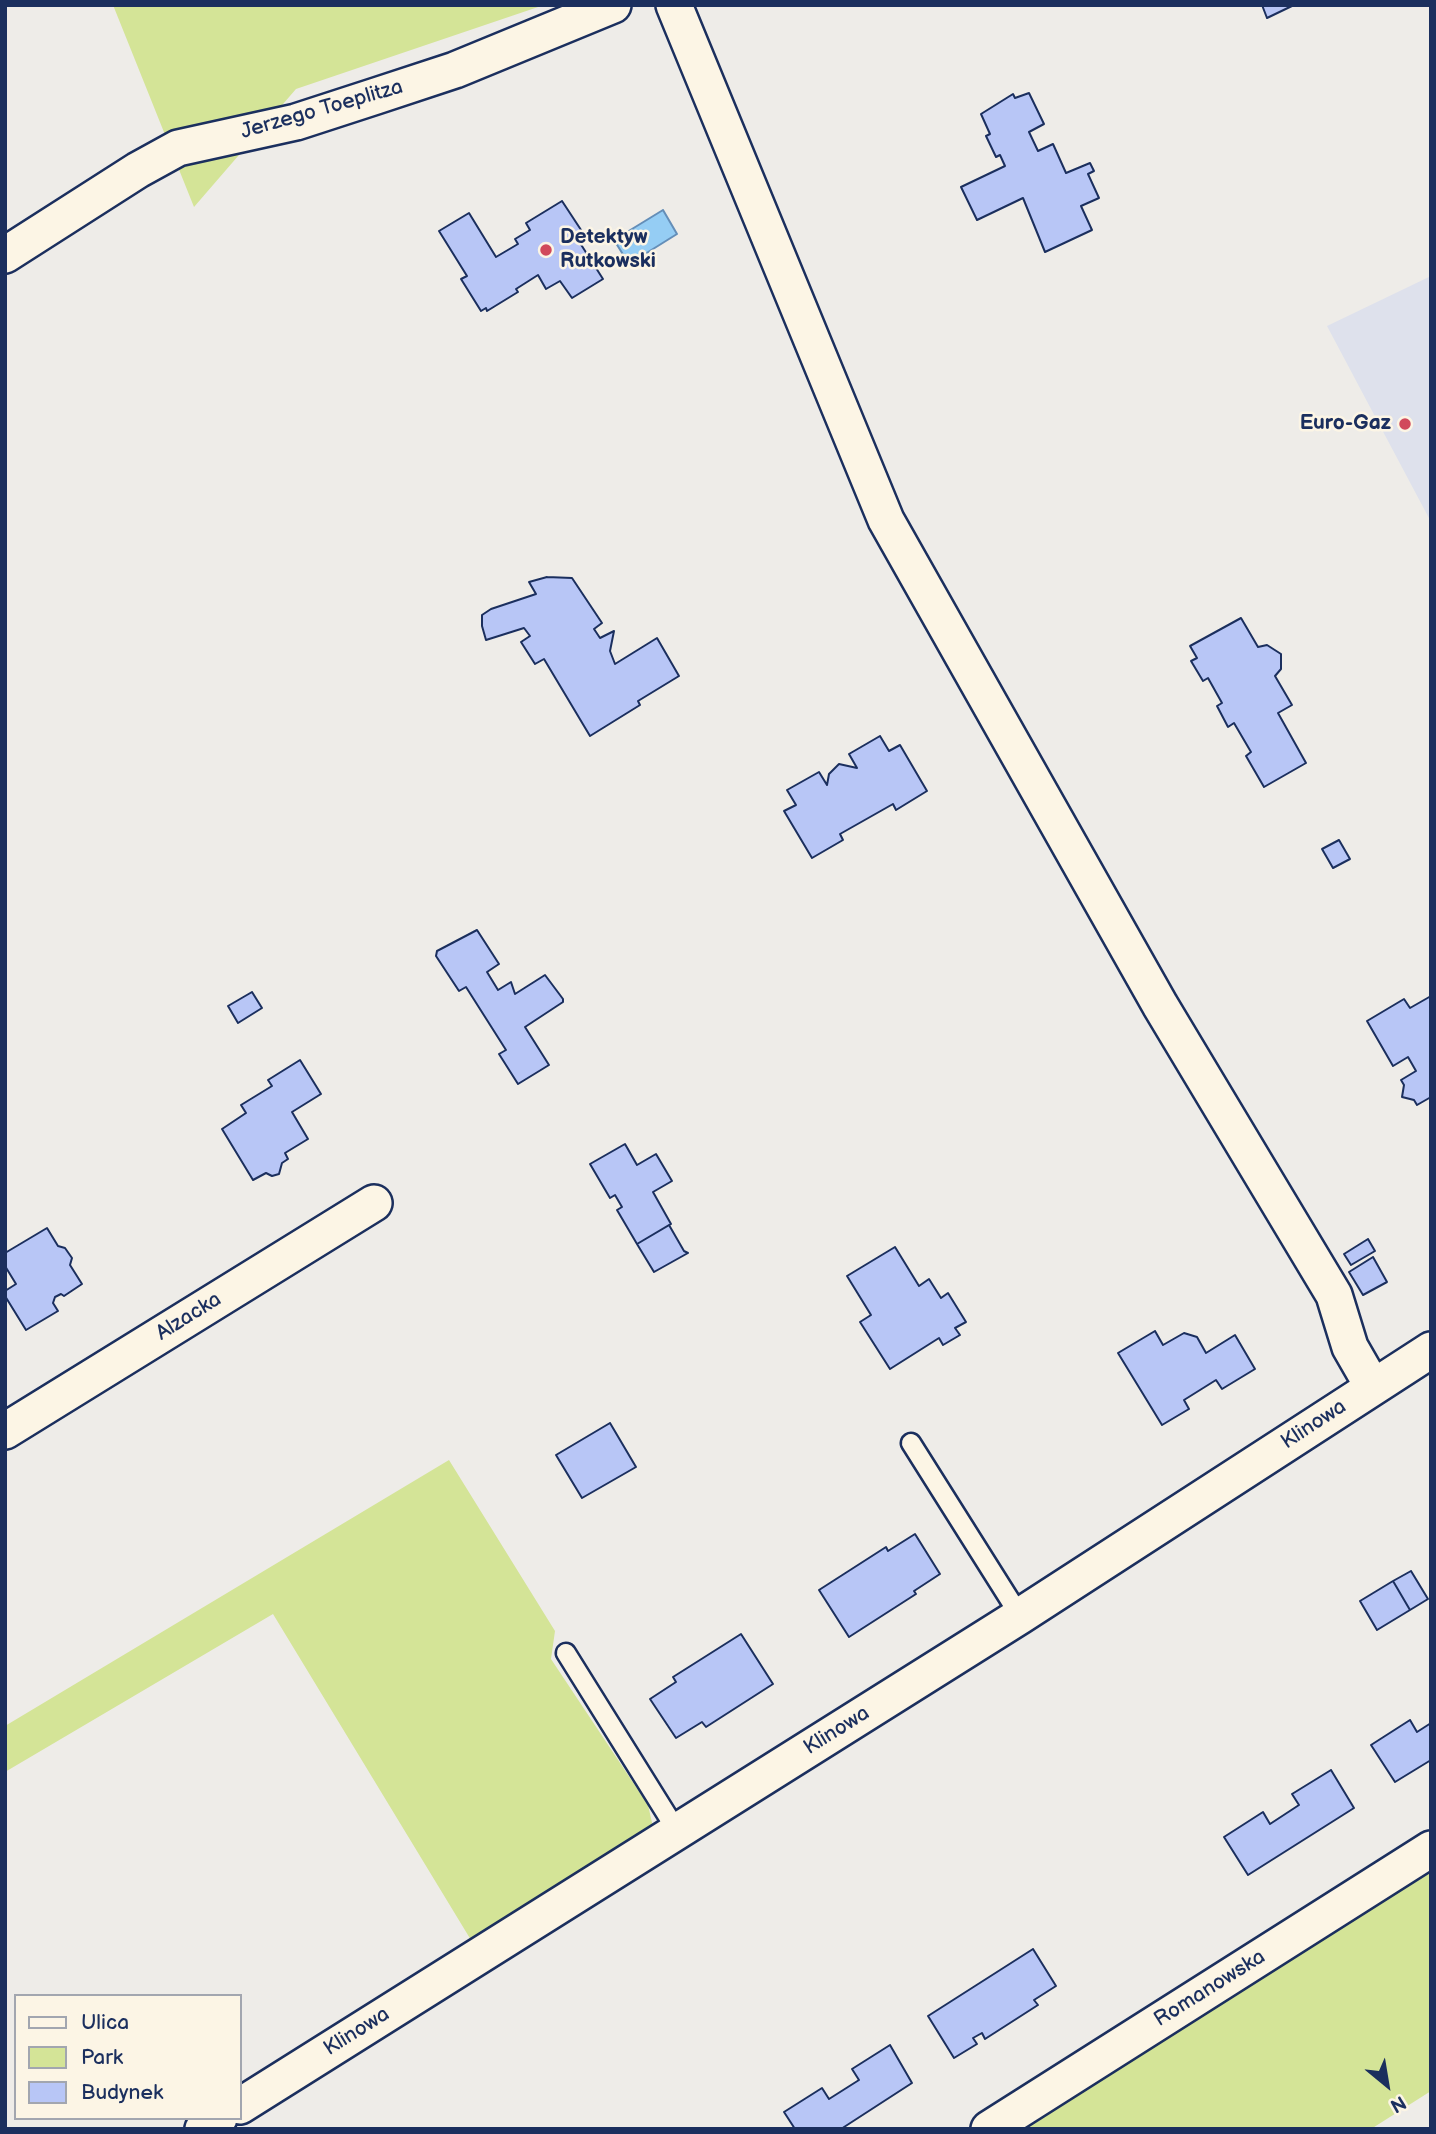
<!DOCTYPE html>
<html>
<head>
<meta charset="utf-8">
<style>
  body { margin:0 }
  #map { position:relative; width:1436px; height:2134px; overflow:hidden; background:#eeece8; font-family:"Balsamiq Sans",sans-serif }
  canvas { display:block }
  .frame { position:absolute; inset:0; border:7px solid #1b2f5e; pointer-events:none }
  .legend { position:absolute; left:14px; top:1994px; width:228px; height:126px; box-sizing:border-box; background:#fcf5e5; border:2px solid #a2a6af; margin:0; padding:9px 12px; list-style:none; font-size:21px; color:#1b2f5e }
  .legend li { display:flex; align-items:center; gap:14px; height:35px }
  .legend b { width:35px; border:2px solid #a2a6af }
  .north { position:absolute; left:1352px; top:2050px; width:70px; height:70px; -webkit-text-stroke:5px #fcf5e5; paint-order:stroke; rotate:150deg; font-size:19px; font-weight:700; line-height:28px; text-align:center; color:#1b2f5e }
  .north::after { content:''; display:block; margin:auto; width:24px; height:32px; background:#1b2f5e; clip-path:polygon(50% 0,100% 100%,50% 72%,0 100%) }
</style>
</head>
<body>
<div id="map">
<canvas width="1436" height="2134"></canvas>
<div class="frame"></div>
<ul class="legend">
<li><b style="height:9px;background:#fcf5e5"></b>Ulica</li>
<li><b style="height:19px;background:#d4e497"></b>Park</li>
<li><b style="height:19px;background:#b8c6f6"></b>Budynek</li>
</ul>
<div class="north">N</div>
</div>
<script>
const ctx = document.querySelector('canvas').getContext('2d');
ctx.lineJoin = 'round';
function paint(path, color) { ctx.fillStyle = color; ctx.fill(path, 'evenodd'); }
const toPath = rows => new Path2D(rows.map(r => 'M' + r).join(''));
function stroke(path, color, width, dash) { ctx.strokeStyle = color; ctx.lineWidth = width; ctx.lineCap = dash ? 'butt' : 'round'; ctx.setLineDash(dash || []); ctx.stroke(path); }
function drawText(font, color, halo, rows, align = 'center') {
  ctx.font = font + ' "Balsamiq Sans",sans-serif'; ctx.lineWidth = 5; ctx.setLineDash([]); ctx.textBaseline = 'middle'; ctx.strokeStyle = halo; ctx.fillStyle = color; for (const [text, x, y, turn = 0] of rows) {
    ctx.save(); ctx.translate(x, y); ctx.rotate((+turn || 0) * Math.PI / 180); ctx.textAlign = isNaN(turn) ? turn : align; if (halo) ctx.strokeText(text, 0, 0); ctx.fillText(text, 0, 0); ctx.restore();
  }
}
const built = toPath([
  [1431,276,1431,522,1327,326]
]);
const green = toPath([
  [113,5,544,5,296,89,194,207],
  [449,1460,555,1631,551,1659,648,1805,653,1827,474,1945,273,1614,5,1772,5,1726],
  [1431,1872,1431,2091,1371,2129,1014,2129]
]);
const water = toPath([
  [663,210,677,234,629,264,614,240,663,210]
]);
const building = toPath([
  [1262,5,1294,5,1267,18,1262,5],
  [1029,93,1044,124,1029,132,1038,151,1053,144,1066,173,1090,163,1094,171,1088,174,1099,198,1081,206,1092,230,1045,252,1023,198,977,220,961,187,1005,166,1000,155,996,157,986,136,990,134,981,114,1013,94,1015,98,1029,93],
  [562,201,587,239,580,243,603,279,572,298,560,281,546,289,538,275,516,289,518,292,487,311,486,308,481,311,461,279,467,276,439,231,469,213,496,257,518,244,515,239,530,230,526,223,562,201],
  [547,577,572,578,602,623,594,629,600,638,614,631,610,651,615,664,657,638,679,676,638,701,640,705,590,736,544,659,535,664,521,642,530,636,524,628,486,640,482,626,482,615,491,609,536,594,529,582,547,577],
  [1241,618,1258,647,1267,645,1281,654,1281,669,1275,676,1292,705,1278,713,1306,763,1264,787,1246,756,1251,752,1234,723,1228,727,1217,706,1222,703,1208,678,1203,681,1191,661,1197,658,1190,646,1241,618],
  [880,736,889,751,900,745,927,791,896,810,893,804,840,834,843,840,812,858,784,811,796,805,787,790,819,772,827,785,829,774,839,764,857,768,849,754,880,736],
  [1339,840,1350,859,1333,868,1322,849,1339,840],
  [477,930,499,964,487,972,498,990,511,982,515,994,545,975,563,999,563,1002,525,1027,549,1065,518,1084,499,1054,506,1050,466,987,459,991,436,956,437,951,477,930],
  [252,992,262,1008,238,1023,228,1006,252,992],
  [1431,996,1431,1097,1417,1105,1414,1100,1402,1097,1404,1085,1401,1080,1416,1071,1408,1057,1393,1066,1367,1021,1404,999,1410,1008,1431,996],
  [300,1060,321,1094,292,1112,308,1139,285,1153,288,1159,282,1163,279,1174,272,1176,266,1173,253,1180,222,1129,246,1113,241,1105,272,1086,268,1080,300,1060],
  [625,1144,637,1165,656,1154,672,1181,653,1192,671,1224,637,1244,617,1210,622,1207,615,1195,610,1198,590,1164,625,1144],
  [669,1225,684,1251,688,1253,654,1272,637,1244,669,1225],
  [47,1228,58,1246,65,1248,72,1258,70,1265,82,1284,64,1296,61,1294,55,1297,53,1303,58,1311,26,1330,5,1296,5,1291,16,1284,5,1266,5,1253,47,1228],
  [1368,1239,1375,1251,1351,1265,1344,1254,1368,1239],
  [895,1247,919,1286,929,1279,941,1298,948,1293,966,1322,955,1328,960,1335,943,1345,939,1338,890,1369,860,1322,871,1315,847,1276,895,1247],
  [1373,1257,1387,1282,1363,1295,1349,1272,1373,1257],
  [1155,1331,1163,1345,1184,1333,1197,1337,1206,1353,1235,1335,1255,1369,1222,1389,1216,1380,1184,1400,1189,1409,1162,1425,1118,1353,1155,1331],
  [610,1423,636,1467,582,1498,556,1455,610,1423],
  [915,1534,940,1574,914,1591,916,1594,849,1637,819,1590,886,1547,888,1551,915,1534],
  [1411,1571,1428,1599,1410,1610,1393,1581,1411,1571],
  [1393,1581,1410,1610,1377,1630,1360,1601,1393,1581],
  [741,1634,773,1684,706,1727,702,1722,676,1738,650,1699,676,1682,673,1677,741,1634],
  [1410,1720,1417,1732,1431,1723,1431,1760,1395,1782,1371,1745,1410,1720],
  [1331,1770,1354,1808,1248,1875,1224,1837,1263,1812,1270,1824,1299,1805,1292,1794,1331,1770],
  [1033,1949,1056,1986,1034,2000,1038,2005,985,2039,982,2033,973,2038,977,2044,954,2058,928,2016,1033,1949],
  [890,2045,912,2083,841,2129,795,2129,784,2112,822,2088,829,2099,859,2080,852,2069,890,2045]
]);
const lane = toPath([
  [911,1443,1020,1616],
  [566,1653,677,1831]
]);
const street = toPath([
  [674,5,886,520,1160,1005,1334,1295,1350,1347,1373,1387],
  [5,255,138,170,178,148,296,122,376,96,455,70,613,5],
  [5,1431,374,1203],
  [240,2106,1020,1616,1431,1350],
  [203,2129,219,2118],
  [989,2129,1431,1849]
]);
const markers = [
  [546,250,7,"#d1495b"],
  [1405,424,7,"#d1495b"]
];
const streetNames = [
  ["Jerzego Toeplitza",322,110,-16],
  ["Alzacka",189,1317,-32],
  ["Klinowa",1314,1425,-33],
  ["Klinowa",837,1731,-32],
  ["Romanowska",1210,1989,-32],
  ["Klinowa",357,2032,-32]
];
const poiNames = [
  ["Detektyw",560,238],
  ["Rutkowski",560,262],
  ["Euro-Gaz",1391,424,"right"]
];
paint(built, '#dee1ec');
paint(green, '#d4e497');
paint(water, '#95cdf4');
stroke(water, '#648eb8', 2);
paint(building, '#b8c6f6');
stroke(building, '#1b2f5e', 2);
stroke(lane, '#1b2f5e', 23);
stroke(street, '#1b2f5e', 40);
stroke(lane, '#fcf5e5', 18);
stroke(street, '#fcf5e5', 35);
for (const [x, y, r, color] of markers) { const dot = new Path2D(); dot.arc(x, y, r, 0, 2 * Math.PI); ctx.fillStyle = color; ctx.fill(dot); stroke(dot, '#fcf5e5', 2.5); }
drawText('21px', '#1b2f5e', '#fcf5e5', streetNames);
drawText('bold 21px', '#1b2f5e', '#fcf5e5', poiNames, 'left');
</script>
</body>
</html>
